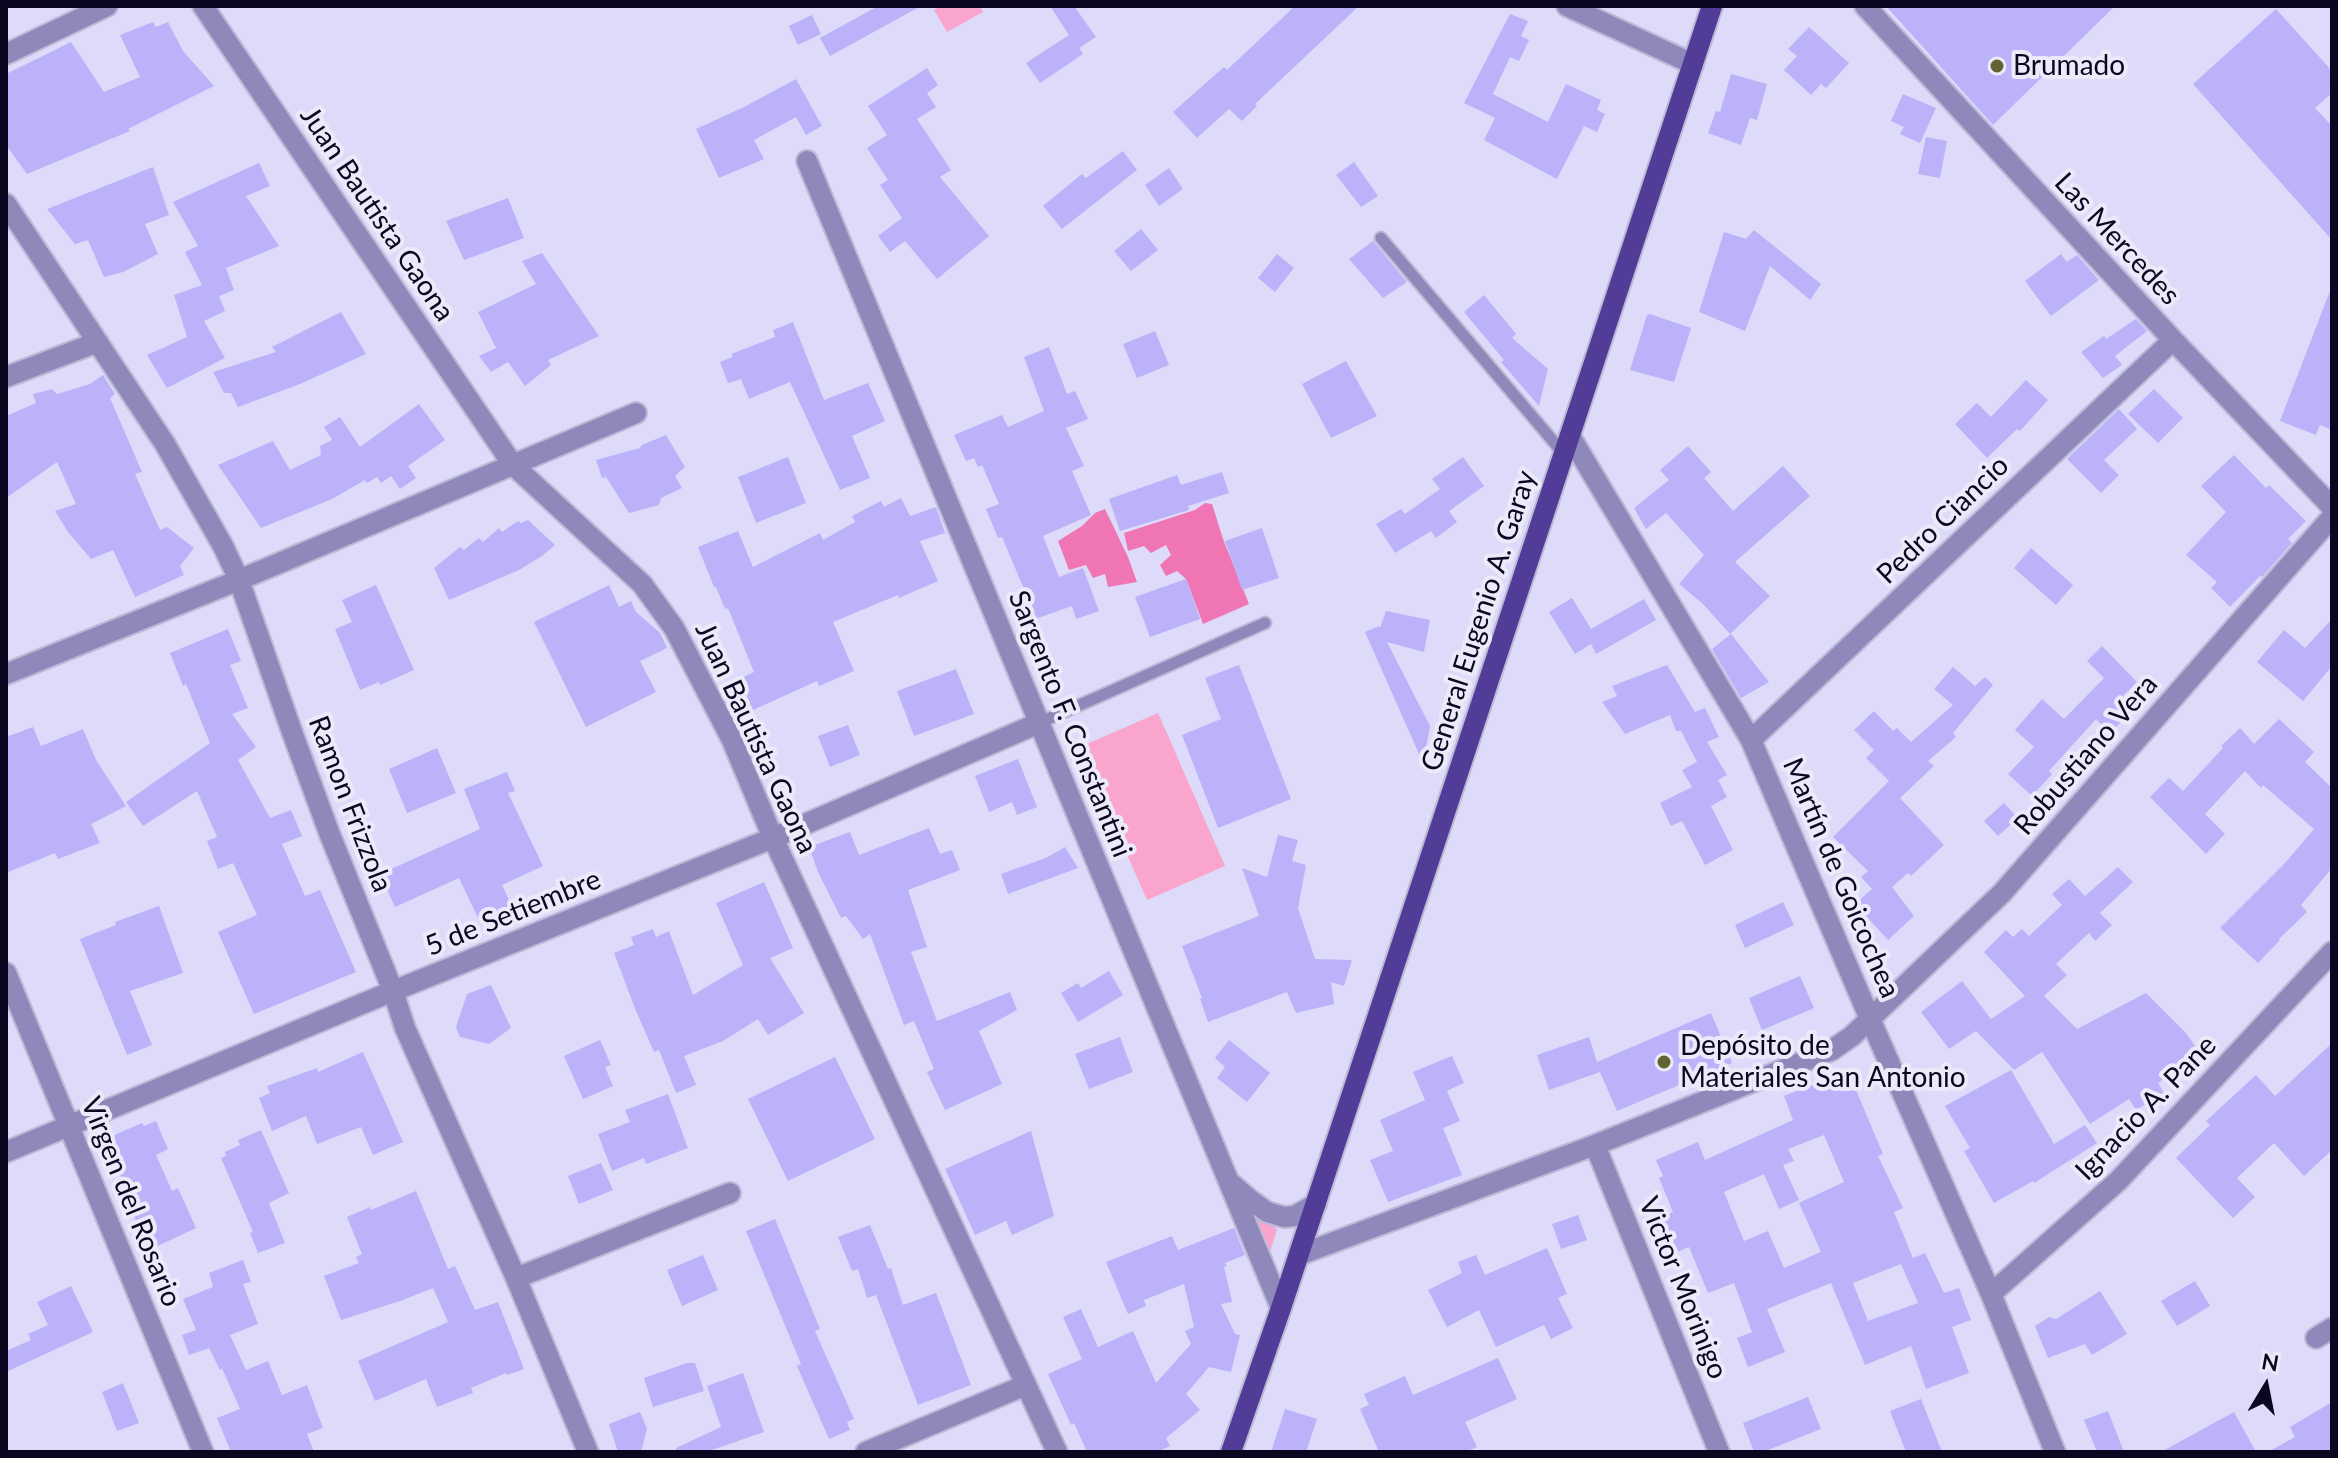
<!DOCTYPE html>
<html>
<head>
<meta charset="utf-8">
<style>
  body { margin:0 }
  #map { position:relative; width:2338px; height:1458px; overflow:hidden; background:#dddbf9; font-family:Lato,sans-serif }
  canvas { display:block }
  .frame { position:absolute; inset:0; border:8px solid #0c0720; pointer-events:none }
  .north { position:absolute; left:2226px; top:1346px; width:80px; height:80px; -webkit-text-stroke:6px #ebeaf9; paint-order:stroke; rotate:10deg; font-size:22px; font-weight:700; line-height:32px; text-align:center; color:#0c0720 }
  .north::after { content:''; display:block; margin:auto; width:28px; height:36px; background:#0c0720; clip-path:polygon(50% 0,100% 100%,50% 72%,0 100%) }
</style>
</head>
<body>
<div id="map">
<canvas width="2338" height="1458"></canvas>
<div class="frame"></div>
<div class="north">N</div>
</div>
<script>
const ctx = document.querySelector('canvas').getContext('2d');
ctx.lineJoin = 'round';
function paint(path, color) { ctx.fillStyle = color; ctx.fill(path, 'evenodd'); }
const toPath = rows => new Path2D(rows.map(r => 'M' + r).join(''));
function stroke(path, color, width, dash) { ctx.strokeStyle = color; ctx.lineWidth = width; ctx.lineCap = dash ? 'butt' : 'round'; ctx.setLineDash(dash || []); ctx.stroke(path); }
function drawText(font, color, halo, rows, align = 'center') {
  ctx.font = font + ' Lato,sans-serif'; ctx.lineWidth = 8; ctx.setLineDash([]); ctx.textBaseline = 'middle'; ctx.strokeStyle = halo; ctx.fillStyle = color; for (const [text, x, y, turn = 0] of rows) {
    ctx.save(); ctx.translate(x, y); ctx.rotate((+turn || 0) * Math.PI / 180); ctx.textAlign = isNaN(turn) ? turn : align; if (halo) ctx.strokeText(text, 0, 0); ctx.fillText(text, 0, 0); ctx.restore();
  }
}
const green = toPath([
  [940,6,980,6,983,12,947,32,934,10],
  [1158,713,1225,866,1147,900,1080,747],
  [1257,1218,1275,1227,1277,1230,1269,1255,1266,1253]
]);
const forest = toPath([
  [1205,503,1212,504,1223,539,1249,604,1203,624,1186,579,1177,571,1166,576,1160,565,1171,555,1166,545,1151,553,1144,546,1128,551,1124,533,1195,510],
  [1105,509,1128,557,1137,582,1108,587,1105,574,1093,578,1086,565,1069,570,1058,541,1082,526,1095,513]
]);
const building = toPath([
  [878,6,921,6,830,56,820,38],
  [1050,6,1074,6,1096,37,1079,48,1083,54,1040,83,1026,63,1069,35],
  [1295,6,1359,6,1255,104,1257,106,1242,121,1229,109,1197,138,1173,112,1224,67,1227,70],
  [1886,6,2115,6,1993,125],
  [2276,9,2332,71,2332,93,2315,108,2332,126,2332,240,2193,84],
  [1510,14,1528,21,1521,36,1529,40,1519,61,1510,57,1493,94,1548,122,1566,84,1601,100,1597,110,1605,114,1597,132,1584,126,1557,179,1484,140,1495,118,1464,103],
  [812,15,821,34,798,45,789,26],
  [153,22,156,27,168,22,183,51,214,86,128,129,130,131,27,174,6,145,6,74,71,42,104,92,140,77,120,35],
  [1809,27,1849,63,1826,88,1821,84,1811,95,1784,70,1797,56,1788,49],
  [927,68,938,85,927,93,936,107,917,119,951,170,940,177,989,236,937,279,905,241,890,252,878,236,902,218,880,185,888,180,867,148,887,135,868,106],
  [1731,74,1767,84,1757,120,1750,118,1741,145,1708,133,1716,111,1720,112],
  [796,79,822,126,806,135,796,117,754,140,764,159,719,178,696,129,744,107],
  [1903,94,1936,108,1920,143,1900,134,1904,127,1891,121],
  [1926,137,1947,141,1940,178,1918,174],
  [1123,151,1137,170,1062,229,1043,206,1082,174,1086,178],
  [1354,162,1378,196,1361,207,1336,175],
  [259,163,270,186,246,196,279,246,226,268,234,290,219,296,225,311,204,321,225,358,167,388,147,355,187,337,174,295,202,285,185,252,198,246,173,202],
  [153,167,169,215,145,224,158,254,123,272,104,277,88,240,75,244,47,209],
  [1169,168,1183,189,1159,206,1145,185],
  [508,198,524,238,464,260,446,221],
  [1141,229,1158,250,1131,271,1114,251],
  [1754,230,1821,284,1810,300,1770,266,1745,331,1699,312,1724,232,1746,239],
  [1373,241,1407,282,1383,298,1349,259],
  [542,253,599,336,548,360,551,365,525,386,508,362,491,372,479,356,496,348,478,312,536,284,522,261],
  [1277,254,1294,268,1275,292,1258,278],
  [2061,254,2067,262,2077,255,2099,280,2051,316,2025,281],
  [2330,291,2332,291,2332,430,2320,425,2316,435,2280,421],
  [1484,295,1516,334,1512,338,1548,369,1539,406,1501,362,1504,360,1464,312],
  [341,312,366,354,300,384,238,407,231,393,224,393,213,372,276,352,272,347],
  [1650,314,1691,328,1674,382,1630,370,1647,315],
  [2136,319,2147,331,2115,356,2122,365,2103,378,2081,352,2104,336,2106,339],
  [793,322,824,400,868,383,885,421,852,436,870,478,840,490,790,382,749,399,741,379,728,383,720,362,733,357,731,354,775,337,773,330],
  [1155,331,1169,365,1137,378,1123,344],
  [1049,347,1067,394,1075,391,1088,419,1066,428,1084,466,1072,471,1091,515,1043,536,1059,577,1083,568,1099,611,1076,619,1072,606,1027,622,1016,592,1024,589,1002,537,998,538,986,509,999,504,982,465,978,467,974,458,966,461,954,435,1002,415,1008,427,1044,411,1024,357],
  [1346,361,1377,416,1331,438,1302,384],
  [103,375,115,394,110,398,142,472,135,474,160,530,167,527,194,548,180,566,184,575,135,597,113,550,91,559,68,532,55,511,76,504,57,462,6,498,6,416,36,403,33,394,52,389,57,394,90,384],
  [2026,380,2048,400,2020,431,2017,429,1987,458,1955,424,1977,403,1991,417],
  [2154,389,2183,418,2158,443,2128,414],
  [419,404,445,440,408,466,416,478,400,489,391,476,381,483,377,477,367,483,365,480,332,499,261,528,218,465,273,441,290,470,321,455,320,446,332,440,324,427,340,417,360,447],
  [2119,409,2137,429,2104,460,2119,475,2101,493,2067,459],
  [666,435,685,467,675,476,682,488,661,498,659,505,629,513,606,477,602,478,596,460,640,448,642,445],
  [1688,446,1711,472,1704,478,1733,511,1783,466,1810,496,1735,562,1770,596,1730,634,1703,604,1679,584,1704,555,1666,513,1646,529,1634,508,1669,480,1660,470],
  [2234,455,2266,488,2269,485,2306,521,2288,539,2292,543,2262,577,2260,576,2230,607,2211,588,2217,582,2186,555,2226,512,2201,486],
  [788,457,806,503,756,523,738,477],
  [1463,457,1484,486,1449,511,1457,522,1436,538,1431,531,1395,553,1376,524,1401,509,1405,514,1440,489,1432,479],
  [1222,472,1229,493,1188,506,1189,510,1120,531,1109,499,1177,475,1181,485],
  [901,498,910,516,936,507,945,533,920,541,938,581,899,598,898,595,833,622,854,671,819,686,817,681,753,710,739,679,754,672,728,608,725,609,716,587,714,587,698,547,738,531,753,567,820,533,823,540,855,522,852,516,881,501,884,507],
  [528,520,555,545,542,556,519,570,449,600,434,568,460,547,464,550,479,538,483,542,499,528,502,532,518,521,521,523],
  [1262,528,1279,578,1242,590,1225,541],
  [2031,548,2073,585,2056,605,2014,568],
  [1186,579,1200,619,1150,637,1135,597],
  [376,585,414,670,380,685,379,682,360,690,335,629,352,622,342,600],
  [609,585,619,607,631,601,636,612,660,633,667,648,640,661,656,692,586,727,534,622],
  [1572,598,1591,629,1644,599,1656,620,1596,654,1591,644,1575,654,1549,612],
  [1386,611,1430,620,1424,652,1387,642,1430,726,1423,763,1365,632,1379,626,1380,628],
  [2332,619,2332,666,2303,701,2257,662,2284,630,2305,648],
  [228,629,241,661,230,665,248,708,232,714,256,747,238,760,270,818,291,810,302,836,282,844,305,896,320,890,356,972,254,1014,218,932,257,915,233,863,218,869,207,841,217,837,197,791,143,826,126,802,210,743,186,684,183,686,170,653],
  [1731,634,1769,682,1741,698,1712,649],
  [2102,646,2137,682,2120,699,2132,711,2110,733,2096,719,2049,771,2052,774,2032,796,2008,774,2034,747,2015,730,2042,699,2064,719,2104,678,2087,661],
  [1239,665,1291,799,1218,828,1182,735,1221,719,1205,678],
  [1667,665,1695,712,1705,708,1719,737,1707,742,1727,775,1718,780,1727,797,1711,806,1733,850,1705,865,1682,821,1671,826,1660,803,1692,787,1682,770,1697,762,1681,731,1676,731,1670,715,1625,734,1602,702,1617,696,1612,686],
  [1953,667,1975,686,1985,677,1993,685,1953,733,1956,737,1928,761,1934,766,1900,798,1944,845,1911,876,1908,873,1892,887,1914,916,1888,940,1855,904,1872,889,1861,877,1868,871,1833,837,1889,781,1866,758,1874,750,1854,730,1874,711,1893,731,1897,728,1911,742,1953,705,1934,689],
  [956,669,974,714,914,736,897,691],
  [2279,719,2314,752,2305,762,2332,788,2332,868,2301,905,2307,912,2279,939,2280,940,2258,963,2220,928,2285,863,2314,829,2263,785,2261,788,2245,771,2205,814,2225,834,2206,854,2150,797,2169,778,2183,791,2223,748,2221,746,2240,728,2254,744],
  [848,725,860,755,830,767,818,736],
  [33,727,41,746,83,729,96,760,126,806,91,824,100,843,58,859,55,853,6,873,6,737],
  [437,748,456,793,407,813,389,769],
  [1018,759,1037,807,1017,815,1012,802,989,812,975,776],
  [507,772,515,791,508,793,543,866,502,885,514,911,495,920,492,912,478,918,459,878,395,907,380,874,480,829,464,789],
  [2004,803,2018,818,1998,836,1984,821],
  [929,828,940,854,952,850,960,870,908,890,927,947,911,952,937,1021,1010,992,1017,1010,979,1031,1002,1084,945,1110,927,1072,934,1069,914,1021,904,1025,870,934,863,939,846,916,841,918,818,872,809,847,850,832,859,855],
  [1278,835,1298,840,1292,861,1306,865,1298,908,1315,959,1352,960,1344,986,1331,982,1334,1004,1296,1013,1287,992,1208,1022,1200,999,1202,998,1182,946,1259,916,1242,868,1267,877],
  [1065,847,1078,868,1008,894,1001,874,1046,858],
  [2118,867,2133,882,2100,913,2112,925,2095,941,2089,933,2056,964,2067,975,2044,996,2077,1029,2146,993,2186,1033,2199,1052,2158,1083,2164,1093,2136,1110,2129,1099,2090,1124,2042,1052,2014,1070,1976,1031,1949,1049,1921,1012,1962,981,1991,1019,2025,996,1984,952,2006,930,2013,937,2022,929,2029,936,2062,905,2052,894,2069,879,2085,896],
  [764,882,793,948,770,958,804,1013,768,1035,758,1019,723,1041,684,1056,696,1085,676,1093,659,1050,654,1052,636,1011,614,953,634,945,631,937,653,929,656,937,669,931,693,995,743,965,716,903],
  [1783,902,1794,925,1745,948,1735,925],
  [159,906,183,973,130,991,152,1045,127,1055,80,939,116,925,115,922],
  [1109,971,1123,995,1078,1022,1061,993,1078,983,1081,988],
  [1800,976,1814,1008,1762,1030,1749,998],
  [491,985,511,1028,489,1044,460,1037,456,1027,467,994],
  [1711,1013,1732,1063,1617,1111,1600,1072,1549,1090,1537,1055,1589,1037,1597,1062],
  [1120,1037,1133,1072,1089,1089,1075,1054],
  [600,1040,611,1065,605,1067,613,1086,583,1099,564,1056],
  [1229,1040,1270,1073,1247,1102,1217,1078,1225,1067,1215,1058],
  [2332,1043,2332,1150,2304,1176,2274,1143,2237,1178,2255,1197,2233,1218,2176,1158,2210,1125,2206,1121,2256,1075,2275,1096],
  [363,1052,403,1142,373,1155,361,1127,317,1144,306,1116,272,1131,259,1098,270,1093,267,1086,317,1068,318,1072],
  [1452,1056,1464,1083,1447,1091,1460,1121,1443,1128,1462,1175,1388,1202,1370,1160,1393,1151,1380,1120,1425,1100,1413,1072],
  [835,1057,875,1139,788,1181,748,1099],
  [2011,1070,2054,1144,2085,1125,2097,1143,2034,1183,2033,1181,1994,1203,1964,1151,1970,1148,1945,1106],
  [1848,1071,1883,1154,1878,1156,1903,1208,1894,1212,1913,1258,1925,1253,1944,1293,1959,1288,1971,1320,1952,1327,1969,1373,1926,1389,1911,1346,1865,1365,1831,1283,1767,1309,1785,1352,1748,1367,1737,1338,1752,1332,1734,1283,1708,1293,1689,1247,1669,1255,1654,1220,1673,1212,1659,1178,1663,1176,1656,1160,1698,1142,1705,1160,1793,1120,1784,1096],
  [1824,1135,1844,1182,1799,1203,1821,1252,1784,1268,1768,1231,1744,1241,1724,1192,1764,1174,1779,1209,1799,1200,1783,1165,1794,1161,1788,1149],
  [1901,1264,1918,1303,1868,1321,1853,1283],
  [668,1094,688,1148,646,1164,644,1158,612,1171,598,1134,630,1122,625,1110],
  [156,1121,168,1149,156,1155,172,1191,178,1188,196,1228,149,1250,131,1210,135,1208,111,1155,119,1152,112,1136,142,1123,144,1126],
  [261,1130,289,1193,269,1203,285,1243,258,1253,250,1233,253,1232,221,1158,226,1156,225,1152,240,1145,238,1140],
  [1031,1131,1054,1216,1012,1235,1006,1221,975,1235,945,1169],
  [601,1163,613,1190,579,1204,568,1176],
  [416,1191,448,1269,455,1266,475,1310,498,1302,524,1369,507,1375,506,1373,471,1388,473,1393,437,1407,426,1379,375,1401,358,1361,448,1322,433,1288,400,1301,341,1320,324,1276,359,1263,356,1257,362,1254,347,1217,370,1207,371,1210],
  [1578,1215,1587,1240,1561,1249,1552,1224],
  [775,1219,820,1329,815,1331,854,1419,847,1422,850,1430,829,1439,797,1366,801,1364,746,1231],
  [870,1225,888,1269,891,1268,903,1305,936,1293,971,1385,918,1405,876,1295,867,1298,858,1269,852,1271,838,1237],
  [1234,1228,1245,1255,1225,1263,1227,1266,1224,1267,1232,1302,1221,1304,1235,1334,1240,1335,1231,1372,1209,1367,1186,1394,1200,1410,1166,1438,1170,1446,1156,1452,1087,1452,1074,1423,1071,1425,1048,1374,1082,1359,1063,1317,1081,1309,1098,1347,1133,1331,1156,1383,1191,1344,1185,1331,1194,1327,1184,1284,1144,1300,1146,1306,1128,1314,1106,1262,1172,1236,1178,1250],
  [1547,1248,1567,1294,1558,1298,1573,1328,1551,1339,1544,1325,1496,1347,1479,1310,1447,1327,1428,1290,1462,1273,1458,1262,1476,1255,1485,1275],
  [703,1255,718,1290,682,1306,667,1270],
  [243,1260,251,1282,243,1284,258,1324,230,1335,246,1370,268,1361,282,1395,307,1385,323,1428,307,1434,314,1452,231,1452,217,1418,240,1409,222,1368,220,1370,209,1348,189,1355,182,1335,196,1330,183,1299,213,1287,209,1273],
  [2195,1281,2210,1306,2177,1326,2161,1301],
  [71,1286,93,1332,6,1372,6,1351,31,1340,28,1334,48,1325,37,1302],
  [2100,1291,2127,1334,2092,1355,2085,1344,2048,1358,2035,1326,2049,1317,2056,1319],
  [1498,1358,1517,1399,1465,1422,1477,1447,1465,1452,1379,1452,1360,1409,1369,1405,1364,1394,1405,1376,1413,1395],
  [687,1363,695,1363,704,1391,653,1407,644,1378],
  [743,1373,764,1432,706,1452,677,1452,676,1448,721,1427,707,1386],
  [123,1383,139,1423,117,1431,102,1392],
  [1808,1397,1821,1429,1763,1452,1754,1452,1743,1423],
  [1921,1399,1942,1452,1906,1452,1890,1411],
  [2332,1402,2332,1452,2268,1452,2295,1437,2290,1427],
  [1285,1409,1317,1419,1306,1452,1271,1452],
  [2108,1411,2124,1452,2097,1452,2084,1420],
  [640,1412,647,1429,641,1452,618,1452,609,1424],
  [2234,1412,2256,1452,2161,1452]
]);
const lane = toPath([
  [1381,238,1564,454],
  [1039,723,1265,623]
]);
const street = toPath([
  [203,6,513,465,642,584,674,628,732,740,773,838,1057,1452],
  [1567,6,1693,64],
  [1865,6,2173,340,2332,507],
  [6,54,107,6],
  [807,161,1281,1308],
  [6,204,165,444,223,546,239,580,292,732,330,835,393,991,405,1028,516,1278,588,1452],
  [6,377,98,342],
  [1570,436,1751,740,1870,1019,1991,1294,2055,1452],
  [6,674,239,580,636,413],
  [1751,740,2173,340],
  [6,973,203,1452],
  [1595,1145,1719,1452],
  [6,1152,393,991,773,838,1039,723],
  [1233,1185,1249,1199,1267,1212,1284,1217,1295,1216,1316,1204],
  [1299,1255,1595,1145,1832,1050,1852,1036,2002,893,2332,517],
  [516,1278,730,1193],
  [1991,1294,2118,1181,2332,952],
  [2316,1338,2332,1328],
  [866,1452,1026,1385]
]);
const primary = toPath([
  [1231,1452,1281,1308,1712,6]
]);
const markers = [
  [1997,66,8,"#626330"],
  [1664,1062,8,"#626330"]
];
const poiNames = [
  ["Brumado",2013,66],
  ["Depósito de",1680,1046],
  ["Materiales San Antonio",1680,1078]
];
const streetNames = [
  ["Juan Bautista Gaona",377,214,56],
  ["Las Mercedes",2117,239,47],
  ["Pedro Ciancio",1943,520,-44],
  ["General Eugenio A. Garay",1479,621,-72],
  ["Sargento F. Constantini",1070,724,68],
  ["Juan Bautista Gaona",756,738,65],
  ["Robustiano Vera",2086,755,-49],
  ["Ramon Frizzola",350,804,69],
  ["Martín de Goicochea",1841,878,67],
  ["5 de Setiembre",513,913,-22],
  ["Ignacio A. Pane",2146,1108,-46],
  ["Virgen del Rosario",131,1202,68],
  ["Victor Morinigo",1683,1288,68]
];
paint(green, '#f9a5cd');
paint(forest, '#f075b5');
paint(building, '#bbb2f9');
stroke(lane, '#bcb9d6', 15);
stroke(street, '#bcb9d6', 24);
stroke(primary, '#bcb9d6', 24);
stroke(lane, '#8e88bb', 11);
stroke(street, '#8e88bb', 20);
stroke(primary, '#513d97', 20);
for (const [x, y, r, color] of markers) { const dot = new Path2D(); dot.arc(x, y, r, 0, 2 * Math.PI); ctx.fillStyle = color; ctx.fill(dot); stroke(dot, '#ebeaf9', 3); }
drawText('28px', '#0c0720', '#ebeaf9', poiNames, 'left');
drawText('28px', '#0c0720', '#ebeaf9', streetNames);
</script>
</body>
</html>
